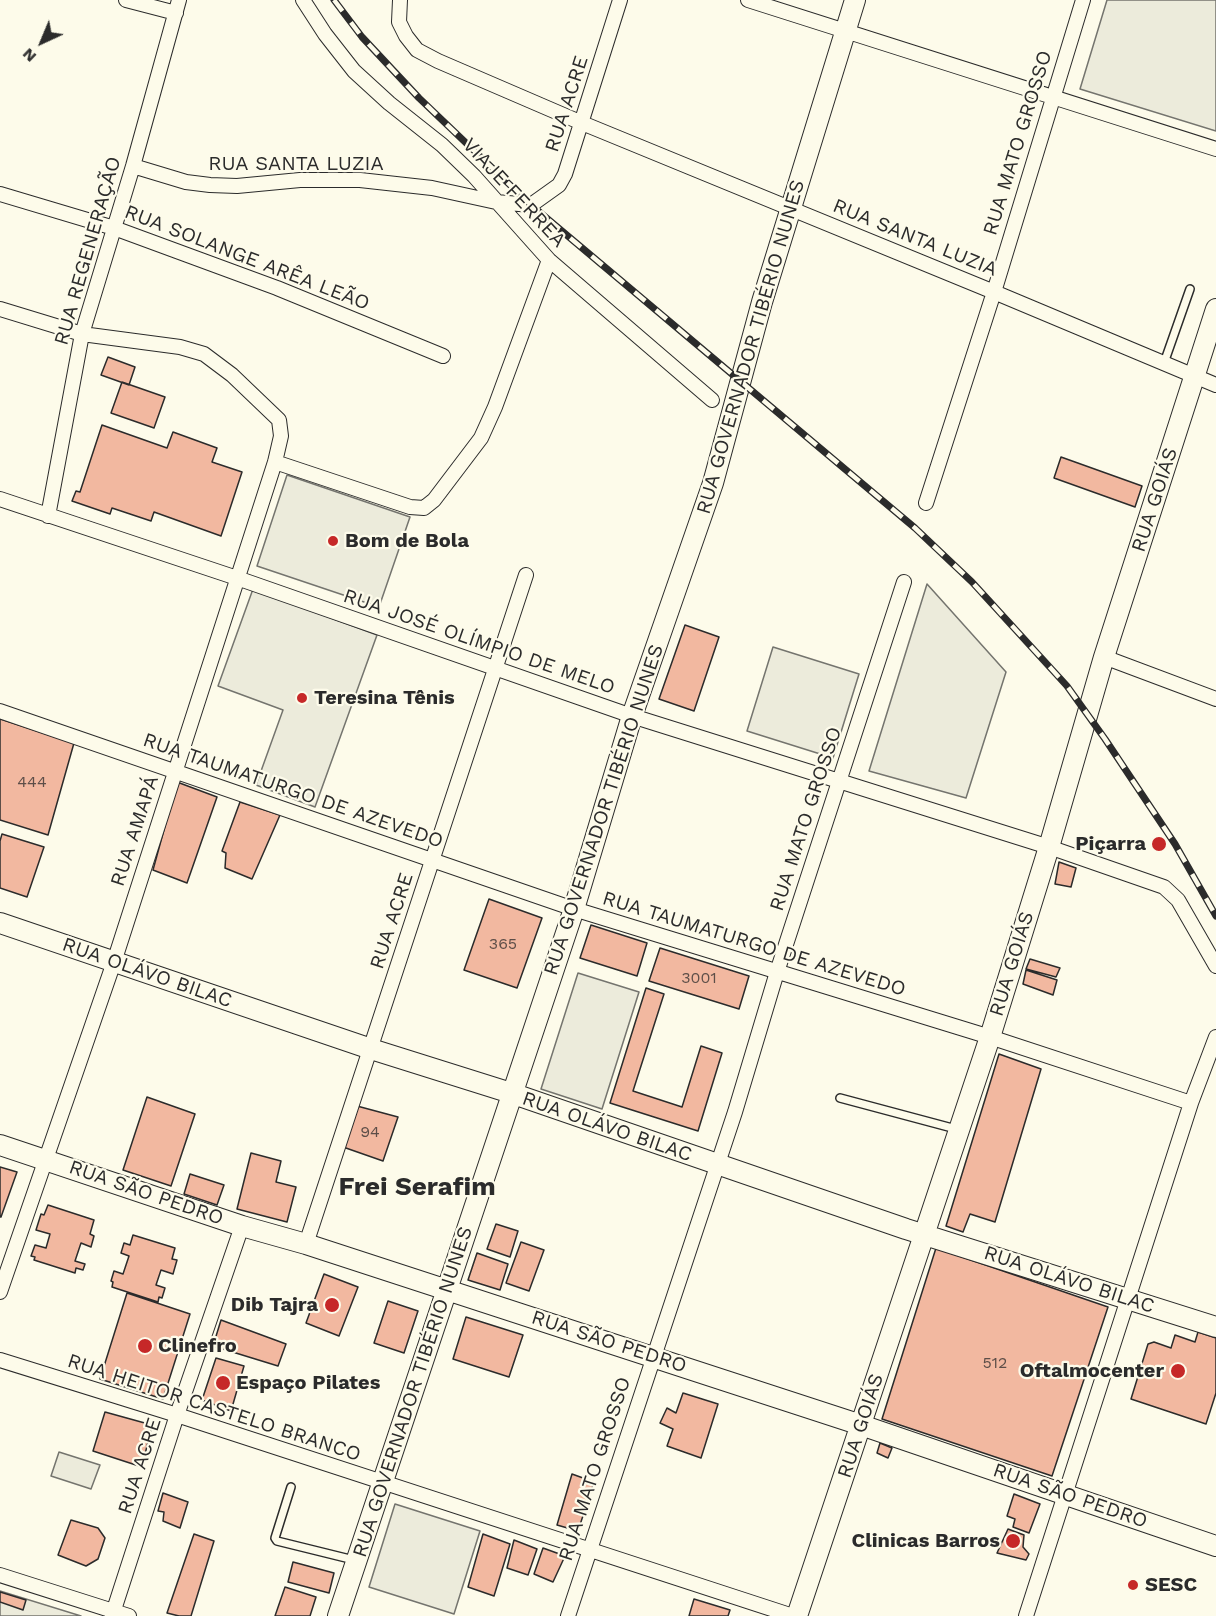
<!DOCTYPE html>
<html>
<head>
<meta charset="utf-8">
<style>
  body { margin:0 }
  #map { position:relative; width:1216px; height:1616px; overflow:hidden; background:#fdfbea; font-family:"Work Sans",sans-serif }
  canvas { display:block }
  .north { position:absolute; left:12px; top:12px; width:60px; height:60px; -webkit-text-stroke:4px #fdfbea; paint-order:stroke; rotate:224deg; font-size:16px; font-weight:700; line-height:24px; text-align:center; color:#2b2b2b }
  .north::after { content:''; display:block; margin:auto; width:21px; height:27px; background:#2b2b2b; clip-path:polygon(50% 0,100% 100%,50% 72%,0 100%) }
</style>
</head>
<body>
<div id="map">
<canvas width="1216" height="1616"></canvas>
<div class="north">N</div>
</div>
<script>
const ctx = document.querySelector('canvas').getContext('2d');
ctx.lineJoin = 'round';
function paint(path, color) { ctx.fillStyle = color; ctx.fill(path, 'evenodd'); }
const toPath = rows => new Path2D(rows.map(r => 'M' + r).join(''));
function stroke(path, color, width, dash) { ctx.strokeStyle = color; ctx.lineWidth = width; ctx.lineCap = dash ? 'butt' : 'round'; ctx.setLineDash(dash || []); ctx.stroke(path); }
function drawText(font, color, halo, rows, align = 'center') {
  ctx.font = font + ' "Work Sans",sans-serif'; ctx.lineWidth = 4.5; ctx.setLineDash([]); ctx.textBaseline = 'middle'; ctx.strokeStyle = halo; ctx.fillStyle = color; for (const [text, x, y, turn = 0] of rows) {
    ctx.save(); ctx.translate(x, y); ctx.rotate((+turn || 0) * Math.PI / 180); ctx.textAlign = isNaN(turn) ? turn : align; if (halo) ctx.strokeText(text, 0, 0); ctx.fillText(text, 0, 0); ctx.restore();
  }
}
const green = toPath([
  [1107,0,1216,0,1216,131,1080,89,1107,0],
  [287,475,410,517,379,607,257,566,287,475],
  [927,584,1006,672,966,798,869,771,927,584],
  [253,589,377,635,315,807,256,785,283,710,218,686,253,589],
  [773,647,859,674,833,758,747,731,773,647],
  [578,973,639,992,602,1109,541,1089,578,973],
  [59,1452,100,1465,91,1489,51,1476,59,1452],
  [395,1504,480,1531,454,1614,369,1587,395,1504],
  [0,1591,81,1616,0,1616,0,1591]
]);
const building = toPath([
  [108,357,135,367,129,385,101,375,108,357],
  [122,382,165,397,154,428,111,413,122,382],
  [102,425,167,448,173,432,217,448,212,462,242,472,221,536,154,512,151,521,112,508,110,514,72,501,76,491,80,492,102,425],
  [1061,457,1142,486,1135,507,1054,478,1061,457],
  [685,625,719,637,694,711,659,699,685,625],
  [0,719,74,743,48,835,0,820,0,719],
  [177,782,217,797,187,883,153,870,177,782],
  [240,802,280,815,252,879,225,868,226,853,222,851,240,802],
  [2,834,44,847,27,897,0,888,0,841,2,834],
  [1059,862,1076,868,1071,887,1055,884,1059,862],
  [489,899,542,918,517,988,464,970,489,899],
  [591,925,647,943,637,976,580,958,591,925],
  [660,948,749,976,739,1009,649,981,660,948],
  [1030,959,1060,968,1056,977,1026,969,1030,959],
  [1026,970,1057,980,1053,995,1023,984,1026,970],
  [646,988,664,994,633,1091,682,1107,701,1046,722,1053,698,1131,610,1103,646,988],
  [999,1054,1041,1069,995,1222,970,1214,963,1232,946,1226,999,1054],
  [147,1097,195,1114,171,1186,123,1170,147,1097],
  [357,1106,398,1117,383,1161,343,1147,357,1106],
  [251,1153,281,1161,276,1182,296,1187,287,1222,237,1209,251,1153],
  [0,1167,17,1172,1,1217,0,1217,0,1167],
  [190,1174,224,1185,217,1205,184,1194,190,1174],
  [48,1205,94,1220,90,1234,94,1236,91,1247,81,1243,75,1261,85,1264,83,1270,76,1268,75,1273,34,1260,35,1257,31,1256,35,1245,46,1248,50,1234,36,1230,41,1214,44,1215,48,1205],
  [496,1224,518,1231,510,1257,487,1249,496,1224],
  [133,1235,175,1248,172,1259,177,1260,173,1274,161,1270,156,1285,165,1288,162,1298,159,1297,158,1302,112,1287,113,1282,111,1281,114,1271,123,1274,129,1256,121,1253,124,1243,130,1245,133,1235],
  [521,1242,544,1250,529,1291,506,1283,521,1242],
  [936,1248,1108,1307,1052,1476,882,1419,936,1248],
  [477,1253,508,1264,500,1290,468,1280,477,1253],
  [324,1274,358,1287,339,1336,306,1323,324,1274],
  [127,1293,190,1314,163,1399,100,1379,127,1293],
  [388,1301,418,1311,404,1353,374,1343,388,1301],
  [466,1317,523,1335,509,1377,453,1359,466,1317],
  [221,1320,286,1344,278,1366,213,1346,221,1320],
  [1198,1332,1216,1338,1216,1393,1206,1424,1131,1399,1148,1344,1154,1342,1171,1348,1175,1335,1195,1342,1198,1332],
  [216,1358,244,1366,231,1411,202,1400,216,1358],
  [683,1393,718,1404,701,1458,667,1446,673,1429,660,1423,667,1408,676,1413,683,1393],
  [105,1412,152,1425,142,1467,93,1451,105,1412],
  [880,1443,892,1448,888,1458,877,1453,880,1443],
  [572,1474,594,1482,578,1531,557,1525,572,1474],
  [163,1493,188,1502,180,1528,163,1521,164,1512,158,1511,163,1493],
  [1014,1494,1040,1504,1029,1533,1013,1527,1015,1519,1007,1516,1014,1494],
  [71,1520,98,1528,105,1538,98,1559,86,1566,58,1555,71,1520],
  [1008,1529,1024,1535,1023,1547,1029,1554,1026,1560,997,1553,1008,1529],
  [194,1534,214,1541,191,1616,179,1616,167,1613,194,1534],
  [483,1534,510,1544,494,1596,468,1587,483,1534],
  [514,1540,537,1549,528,1575,507,1568,514,1540],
  [543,1548,565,1556,553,1582,534,1574,543,1548],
  [293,1562,334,1573,329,1593,288,1582,293,1562],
  [285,1587,316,1597,310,1616,275,1616,285,1587],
  [0,1592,26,1600,23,1610,0,1602,0,1592],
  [694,1599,730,1610,728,1616,689,1616,694,1599]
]);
const lane = toPath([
  [1164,363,1190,289],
  [840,1098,956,1129],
  [291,1487,275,1538,277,1541,354,1560]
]);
const street = toPath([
  [126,0,176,13],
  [303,0,325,34,354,71,389,103,442,145,474,176,549,260,712,400],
  [400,0,399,22,406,36,417,50,438,61,582,123,994,292,1216,385],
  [748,0,1216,149],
  [133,166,186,182,210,185,237,186,300,180,360,180,432,188,496,202,531,205,559,185,565,174,620,0],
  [0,194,114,228,277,288,443,356],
  [0,309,82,334,180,347,204,354,232,375,279,420,281,436,275,462,114,962,0,1292],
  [275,462,410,507,424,508,434,500,481,438,495,407,549,260],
  [0,499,237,578,632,716,1049,847,1164,887,1178,900,1216,966],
  [926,503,994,292,1083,0],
  [48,516,82,334,133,166,179,0],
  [1104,657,1216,699],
  [0,711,574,909,990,1037,1191,1103],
  [306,1244,526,575],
  [0,1360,177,1415,793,1616],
  [0,1575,129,1616],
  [112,1616,177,1415,242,1226],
  [568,1616,735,1112,777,972,904,582],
  [1026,1616,1191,1103,1216,1037]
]);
const secondary = toPath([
  [0,923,371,1049,511,1093,906,1229,1216,1327],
  [0,1145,242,1226,306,1244,861,1425,1216,1546],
  [338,1616,574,909,632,716,713,483,762,302,855,0],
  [797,1616,990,1037,1049,847,1104,657,1216,309]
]);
const rail = toPath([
  [334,0,362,37,419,98,531,205,915,528,972,582,1067,686,1105,739,1175,844,1216,916]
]);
const markers = [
  [333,541,6,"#c62828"],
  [302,698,6,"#c62828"],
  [1159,844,8,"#c62828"],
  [332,1305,8,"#c62828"],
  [145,1346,8,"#c62828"],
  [1178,1371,8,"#c62828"],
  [223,1383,8,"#c62828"],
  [1013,1541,8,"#c62828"],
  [1133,1585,6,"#c62828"]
];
const numberNames = [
  ["444",32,782],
  ["365",503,944],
  ["3001",699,978],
  ["94",370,1132],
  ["512",995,1363]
];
const streetNames = [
  ["RUA ACRE",567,104,-72],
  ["RUA MATO GROSSO",1018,143,-73],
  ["RUA SANTA LUZIA",296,164],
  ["VIAJE FERREA",514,193,47],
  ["RUA SANTA LUZIA",915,238,22],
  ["RUA REGENERAÇÃO",88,251,-74],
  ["RUA SOLANGE ARÊA LEÃO",247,258,21],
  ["RUA GOVERNADOR TIBÉRIO NUNES",751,347,-74],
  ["RUA GOIÁS",1155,500,-72],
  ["RUA JOSÉ OLÍMPIO DE MELO",479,642,19],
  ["RUA TAUMATURGO DE AZEVEDO",293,791,19],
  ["RUA GOVERNADOR TIBÉRIO NUNES",604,810,-72],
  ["RUA MATO GROSSO",806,819,-72],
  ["RUA AMAPÁ",135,831,-72],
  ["RUA ACRE",392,921,-72],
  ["RUA TAUMATURGO DE AZEVEDO",754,944,17],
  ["RUA GOIÁS",1012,964,-73],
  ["RUA OLÁVO BILAC",147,973,19],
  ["RUA OLÁVO BILAC",607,1127,19],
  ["RUA SÃO PEDRO",146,1193,19],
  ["RUA OLÁVO BILAC",1069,1280,18],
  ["RUA SÃO PEDRO",609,1342,18],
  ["RUA GOVERNADOR TIBÉRIO NUNES",413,1392,-72],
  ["RUA HEITOR CASTELO BRANCO",214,1408,18],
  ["RUA GOIÁS",861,1426,-72],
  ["RUA ACRE",140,1466,-72],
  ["RUA MATO GROSSO",595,1469,-72],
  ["RUA SÃO PEDRO",1070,1496,19]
];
const poiNames = [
  ["Bom de Bola",345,541],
  ["Teresina Tênis",314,698],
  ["Piçarra",1146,844,"right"],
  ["Dib Tajra",318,1305,"right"],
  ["Clinefro",158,1346],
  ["Oftalmocenter",1164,1371,"right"],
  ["Espaço Pilates",236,1383],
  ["Clinicas Barros",1000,1541,"right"],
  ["SESC",1145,1585]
];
const districtNames = [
  ["Frei Serafim",417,1187]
];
paint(green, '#ecebdb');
stroke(green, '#74746e', 1.5);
paint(building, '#f2b8a0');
stroke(building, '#2b2b2b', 1.5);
stroke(lane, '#2b2b2b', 10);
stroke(street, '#2b2b2b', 16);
stroke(secondary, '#2b2b2b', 22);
stroke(lane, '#fdfbea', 7);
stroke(street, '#fdfbea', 14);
stroke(secondary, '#fdfbea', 20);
stroke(rail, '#2b2b2b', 7);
stroke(rail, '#fdfbea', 4.5, [14]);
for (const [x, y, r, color] of markers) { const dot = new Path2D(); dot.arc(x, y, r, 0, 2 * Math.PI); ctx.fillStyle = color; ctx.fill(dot); stroke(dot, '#fdfbea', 2); }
drawText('16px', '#5d4e48', null, numberNames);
drawText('20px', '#2b2b2b', '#fdfbea', streetNames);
drawText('bold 20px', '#2b2b2b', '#fdfbea', poiNames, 'left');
drawText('bold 26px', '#2b2b2b', '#fdfbea', districtNames);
</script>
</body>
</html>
